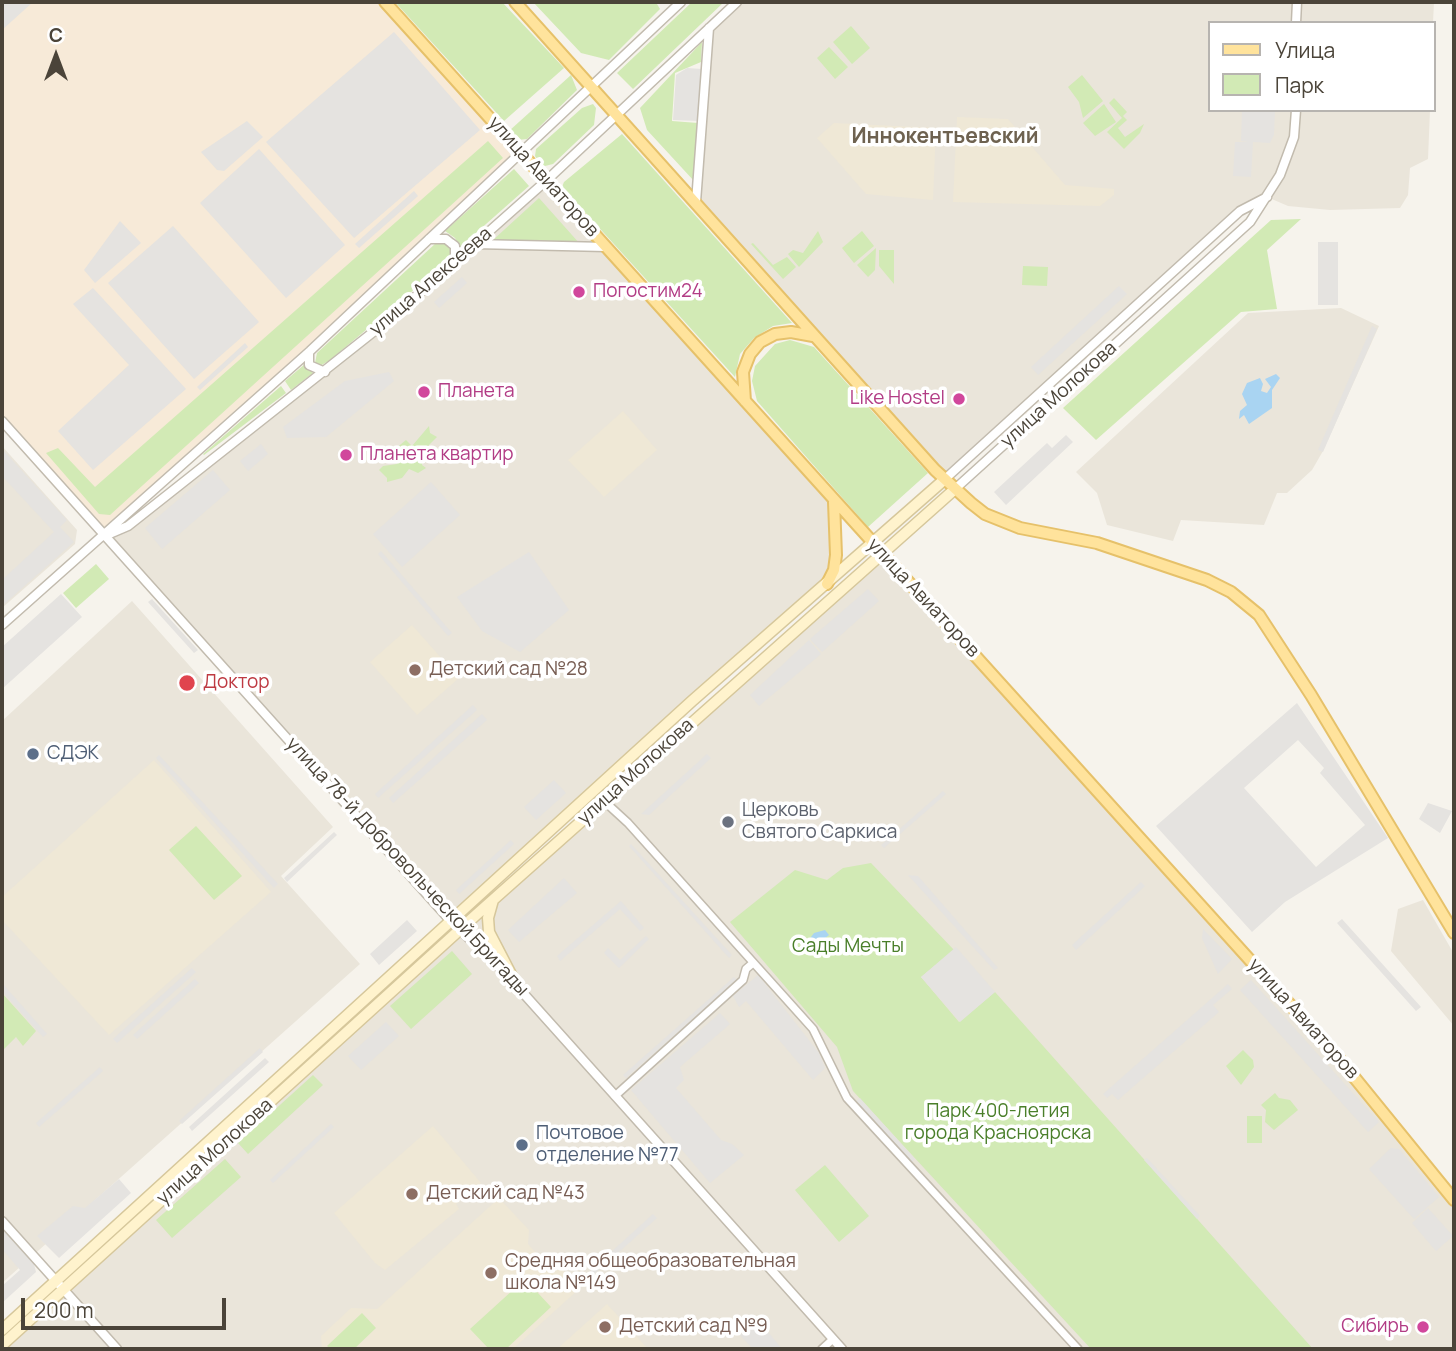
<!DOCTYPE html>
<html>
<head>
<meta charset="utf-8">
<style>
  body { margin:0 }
  #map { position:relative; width:1456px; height:1351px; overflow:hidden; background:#f6f3ec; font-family:Manrope,sans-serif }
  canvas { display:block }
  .frame { position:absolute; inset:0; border:4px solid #4b4439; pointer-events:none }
  .legend { position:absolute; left:1208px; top:21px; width:228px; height:91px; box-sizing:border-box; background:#fff; border:2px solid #b7b4b0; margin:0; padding:9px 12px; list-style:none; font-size:21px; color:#4b4439 }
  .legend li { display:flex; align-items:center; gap:14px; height:35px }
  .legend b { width:35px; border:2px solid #b7b4b0 }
  .north { position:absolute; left:21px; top:21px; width:70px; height:70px; -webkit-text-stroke:5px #fff; paint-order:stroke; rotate:0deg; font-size:19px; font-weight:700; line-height:28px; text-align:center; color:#4b4439 }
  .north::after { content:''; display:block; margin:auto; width:24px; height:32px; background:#4b4439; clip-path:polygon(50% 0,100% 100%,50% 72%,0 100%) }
  .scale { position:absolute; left:21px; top:1298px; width:205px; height:32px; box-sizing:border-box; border:4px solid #4b4439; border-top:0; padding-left:9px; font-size:21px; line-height:24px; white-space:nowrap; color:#4b4439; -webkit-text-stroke:5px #fff; paint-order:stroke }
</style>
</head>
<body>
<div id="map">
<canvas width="1456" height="1351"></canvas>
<div class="frame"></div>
<ul class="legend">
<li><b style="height:9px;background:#ffe39c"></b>Улица</li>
<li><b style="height:19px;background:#d2eab5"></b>Парк</li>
</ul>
<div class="north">С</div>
<div class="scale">200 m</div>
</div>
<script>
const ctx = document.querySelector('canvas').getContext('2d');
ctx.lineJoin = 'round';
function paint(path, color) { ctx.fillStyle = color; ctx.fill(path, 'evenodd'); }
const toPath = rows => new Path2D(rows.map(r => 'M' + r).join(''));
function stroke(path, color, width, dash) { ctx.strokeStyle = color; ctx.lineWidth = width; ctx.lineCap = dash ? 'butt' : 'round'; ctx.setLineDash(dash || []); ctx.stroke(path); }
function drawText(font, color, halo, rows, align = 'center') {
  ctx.font = font + ' Manrope,sans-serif'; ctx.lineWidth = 7; ctx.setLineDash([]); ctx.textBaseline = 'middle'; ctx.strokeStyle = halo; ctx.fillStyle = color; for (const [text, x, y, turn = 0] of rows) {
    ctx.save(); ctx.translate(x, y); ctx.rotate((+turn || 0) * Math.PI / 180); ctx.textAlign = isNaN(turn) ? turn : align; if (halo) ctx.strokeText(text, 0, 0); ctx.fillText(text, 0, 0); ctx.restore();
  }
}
const residential = toPath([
  [737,2,1434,2,1433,23,1209,23,1209,110,1430,110,1428,159,1410,168,1408,195,1400,208,1330,210,1288,206,1267,197,1252,204,945,479,696,202,709,28],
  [547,180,834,502,834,570,450,920,105,536,128,526,325,372],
  [1341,308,1379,326,1323,451,1312,470,1287,493,1277,493,1264,525,1181,520,1173,541,1107,525,1097,493,1076,472,1248,313],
  [2,446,77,530,75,544,2,608],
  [883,554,1215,920,1454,1200,1454,1349,2,1349],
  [132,601,333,827,281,876,360,964,2,1283,2,721],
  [1423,900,1454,954,1454,1026,1391,951,1398,909]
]);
const commercial = toPath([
  [2,2,385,2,523,152,105,536,2,421]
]);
const education = toPath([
  [957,117,1008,119,1065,185,1114,189,1114,195,1100,206,953,202],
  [834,123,936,128,933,200,866,194,817,138],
  [623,411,657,450,604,497,568,460],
  [412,625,459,678,417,715,370,662],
  [154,760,271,892,109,1035,2,920,2,897],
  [433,1126,481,1183,456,1204,459,1209,385,1270,375,1263,334,1213],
  [499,1198,529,1230,528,1244,540,1257,549,1253,579,1289,513,1349,322,1349,321,1336,351,1308,377,1309],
  [607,1304,648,1349,557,1349]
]);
const green = toPath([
  [395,2,502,2,564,68,504,121],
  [533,2,622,2,657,4,660,9,609,60,581,53],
  [692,2,724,2,633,89,617,73],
  [851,26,870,48,852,64,833,42],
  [702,42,701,62,675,73,672,121,698,123,694,181,647,130,640,108],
  [829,47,848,67,835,79,817,58],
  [571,75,577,90,527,139,517,140,509,131],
  [1082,75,1103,101,1083,118,1079,102,1068,87],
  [1114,98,1127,112,1123,116,1127,120,1118,128,1125,137,1144,124,1140,133,1124,149,1107,132,1122,118,1109,103],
  [593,104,596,108,594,125,553,164,545,166,539,162,535,156,536,149,582,108],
  [1104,104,1116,122,1095,136,1083,123],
  [622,134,792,323,773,326,754,338,740,354,735,377,562,187,564,182],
  [488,141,503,158,110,515,99,514,46,453,58,448,95,487],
  [514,169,529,186,460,247,455,238,445,231],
  [539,198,580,244,493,240],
  [1301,219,1267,250,1277,309,1241,312,1096,440,1063,408,1271,220],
  [818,231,823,242,799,267,788,254,793,250,803,253],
  [862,231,874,246,854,263,842,248],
  [444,241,453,251,452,258,330,360,320,366,315,363,317,353,436,243],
  [753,243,773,265,787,257,796,267,783,279,751,244],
  [876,248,875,270,868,277,857,265],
  [879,250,894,250,894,284,879,266],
  [1023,266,1048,267,1047,286,1022,285],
  [790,340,814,347,928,473,868,527,757,401,752,381,755,366,775,344],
  [305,364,313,373,291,390,285,381],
  [281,386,286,393,204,455,203,454],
  [429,426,430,433,437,437,429,445,429,452,423,456,422,465,426,468,418,473,409,469,402,478,387,482,387,478,379,470,383,466,397,464,389,454,406,440,412,446],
  [96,564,109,579,76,608,63,593],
  [196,826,242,876,214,900,169,850],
  [871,863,954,950,921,977,959,1022,995,992,1313,1349,1091,1349,853,1091,837,1047,730,922,795,870,827,880,843,868],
  [452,951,472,974,411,1029,390,1006],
  [2,993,36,1031,23,1046,16,1037,2,1051],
  [1243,1050,1253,1060,1254,1067,1241,1085,1226,1066],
  [313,1075,323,1085,248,1154,238,1143],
  [1275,1093,1279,1098,1290,1100,1298,1110,1274,1130,1265,1122,1266,1110,1261,1105],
  [1247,1116,1262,1116,1262,1143,1247,1143],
  [225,1159,241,1177,172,1238,156,1220],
  [825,1165,869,1216,839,1242,795,1190],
  [525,1279,551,1307,506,1349,489,1349,470,1329],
  [362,1313,376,1328,354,1349,331,1349,327,1346]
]);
const parking = toPath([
  [2,2,33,2,2,30],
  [394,32,480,130,354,238,266,142],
  [687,68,702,69,700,121,673,120,676,75],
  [1242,110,1275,110,1274,135,1270,143,1253,142,1251,177,1233,176,1235,142,1248,142,1241,141],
  [247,121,263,137,224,171,217,170,201,152],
  [259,149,345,245,286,298,200,203],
  [414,191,418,196,359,248,355,244],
  [120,221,141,243,95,283,84,270],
  [173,226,259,322,194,379,108,283],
  [1318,242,1338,242,1338,305,1318,305],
  [462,277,467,283,439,308,434,302],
  [1119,286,1127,294,1038,375,1031,367],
  [93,288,186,389,93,470,58,431,129,365,73,304],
  [1372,326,1377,329,1323,452,1318,450],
  [245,343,248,347,200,390,197,387],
  [389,372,394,381,326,437,287,438,283,427,345,381],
  [1066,435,1073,442,1006,505,994,492,1047,443,1052,448],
  [261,444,268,454,248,471,240,461],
  [2,449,67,520,60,527,74,542,2,606,2,580,54,532,2,476],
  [213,470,230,490,162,549,145,528],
  [431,482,460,515,402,567,373,534],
  [381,551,452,633,448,636,378,554],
  [529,552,569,610,520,652,482,631,457,597],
  [868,589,879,601,822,652,810,639],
  [61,594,82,617,2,689,2,647],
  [152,599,198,650,194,653,148,602],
  [809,640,821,654,759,706,750,695],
  [1297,703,1388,838,1285,902,1252,932,1156,826],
  [1298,740,1324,768,1320,773,1365,825,1316,867,1244,788],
  [473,705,477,710,378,798,375,794],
  [482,714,487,720,393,803,389,798],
  [707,754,711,758,649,815,641,814],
  [159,755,278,884,274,888,156,758],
  [554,780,566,793,536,820,524,807],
  [943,791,946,794,884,848,881,845],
  [1428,803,1452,811,1440,833,1419,819],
  [334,832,337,835,287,882,284,878],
  [511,840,514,844,459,894,456,890],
  [631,844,732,955,729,958,629,846],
  [908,875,918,876,998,968,994,970],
  [564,878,577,893,519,942,508,930],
  [1141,882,1145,886,1076,950,1072,945],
  [621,901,644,928,640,931,620,909,560,961,557,956],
  [1342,919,1421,1007,1416,1011,1337,923],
  [407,920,417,931,379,965,370,954],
  [1203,929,1232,959,1218,974,1202,938],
  [646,936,649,939,619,968,604,953,608,948,620,960],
  [956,947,995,992,960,1022,921,977],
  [192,968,196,972,117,1043,113,1039],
  [758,975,819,1053,825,1068,813,1080,746,1001,739,1007,733,996],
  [734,977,737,980,626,1078,623,1075],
  [195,979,199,983,137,1039,133,1035],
  [1251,980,1379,1122,1368,1132,1240,990],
  [2,983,47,1034,43,1037,2,991],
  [1228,984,1232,989,1213,1005,1219,1012,1118,1100,1112,1094,1107,1098,1103,1094],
  [720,1013,730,1024,680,1067,684,1080,676,1088,721,1140,732,1144,744,1155,710,1183,631,1090],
  [386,1022,399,1036,361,1070,348,1056],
  [260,1048,263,1052,182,1124,179,1121],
  [265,1058,269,1062,192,1131,189,1127],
  [100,1067,103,1071,39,1127,36,1123],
  [860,1098,915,1159,911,1163,855,1102],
  [331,1124,334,1127,273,1183,270,1180],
  [1391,1148,1399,1149,1439,1197,1414,1219,1369,1169],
  [1147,1158,1200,1216,1197,1219,1144,1160],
  [119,1179,131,1193,59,1258,37,1236,73,1206,85,1208],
  [1428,1208,1453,1236,1436,1251,1412,1223],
  [653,1214,657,1218,591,1277,588,1273],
  [2,1227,34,1264,36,1272,2,1303,2,1286,20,1270,2,1249],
  [759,1321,782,1349,753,1349,740,1335]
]);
const water = toPath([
  [1276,374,1280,378,1272,390,1272,408,1249,424,1244,415,1239,419,1240,411,1247,405,1242,394,1247,383,1260,378,1263,384,1261,391,1267,393,1271,387,1265,379],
  [825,930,829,935,820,942,822,953,818,956,807,953,808,941,814,933]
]);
const minor = toPath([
  [604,801,628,823,813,1029,847,1098,1078,1349],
  [615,1096,743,980,746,969,753,963],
  [822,1349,833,1339]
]);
const tertiary = toPath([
  [1296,23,1297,2],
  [696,202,709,28],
  [429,239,446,239,451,243,455,246,455,262],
  [475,244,606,247],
  [309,352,309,365,325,372],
  [2,421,450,920,507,975,842,1349],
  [945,479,1240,211,1267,197],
  [955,489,1250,222,1280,175,1294,137,1296,110],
  [107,535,128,526,396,314,547,180,737,2],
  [2,625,310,351,681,2],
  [2,1221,117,1349]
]);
const secondary = toPath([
  [493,900,488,918,489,932,517,986],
  [2,1330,692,701,945,479],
  [2,1345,476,915,955,489]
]);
const primary = toPath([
  [385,2,1341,1061,1454,1200],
  [515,2,935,470,971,503,985,514,1020,528,1097,543,1207,580,1231,592,1259,615,1311,695,1454,933],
  [745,401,743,372,750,354,760,342,775,334,791,332,813,336],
  [827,584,834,570,836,555,834,502]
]);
const markers = [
  [579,292,7,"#d1479c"],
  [424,392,7,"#d1479c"],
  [959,399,7,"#d1479c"],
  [346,455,7,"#d1479c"],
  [415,670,7,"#8d6e63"],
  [187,683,9,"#e0444e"],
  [33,754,7,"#5c6f8a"],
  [728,822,7,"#6b7280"],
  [522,1145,7,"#5c6f8a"],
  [412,1194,7,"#8d6e63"],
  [491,1273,7,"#8d6e63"],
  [605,1327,7,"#8d6e63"],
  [1423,1327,7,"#d1479c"]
];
const streetNames = [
  ["улица Авиаторов",543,177,48],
  ["улица Алексеева",431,282,-41],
  ["улица Молокова",1059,395,-42],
  ["улица Авиаторов",923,598,47],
  ["улица Молокова",636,772,-42],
  ["улица 78-й Добровольческой Бригады",407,867,47],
  ["улица Авиаторов",1303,1019,48],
  ["улица Молокова",215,1152,-42]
];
const hotelNames = [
  ["Погостим24",593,292],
  ["Планета",438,392],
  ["Like Hostel",945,399,"right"],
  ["Планета квартир",360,455],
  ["Сибирь",1409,1327,"right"]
];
const educationNames = [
  ["Детский сад №28",429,670],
  ["Детский сад №43",426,1194],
  ["Средняя общеобразовательная",505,1262],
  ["школа №149",505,1284],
  ["Детский сад №9",619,1327]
];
const healthNames = [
  ["Доктор",203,683]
];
const serviceNames = [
  ["СДЭК",47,754],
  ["Почтовое",536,1134],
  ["отделение №77",536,1156]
];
const worshipNames = [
  ["Церковь",742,811],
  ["Святого Саркиса",742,833]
];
const parkNames = [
  ["Сады Мечты",848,947],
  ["Парк 400-летия",998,1112],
  ["города Красноярска",998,1134]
];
const neighbourhoodNames = [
  ["Иннокентьевский",945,137]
];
paint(residential, '#eae5da');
paint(commercial, '#f7ead8');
paint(education, '#efe8d6');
paint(green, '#d2eab5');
paint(parking, '#e5e3e0');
paint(water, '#a9d4f2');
stroke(minor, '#c2bbae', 10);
stroke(tertiary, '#c2bbae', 11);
stroke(secondary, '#d6c79b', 13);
stroke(primary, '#e6c16a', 14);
stroke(minor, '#fff', 7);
stroke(tertiary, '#fff', 8);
stroke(secondary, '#fff3cd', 10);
stroke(primary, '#ffe39c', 10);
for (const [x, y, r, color] of markers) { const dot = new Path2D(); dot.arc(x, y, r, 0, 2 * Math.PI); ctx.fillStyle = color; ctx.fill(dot); stroke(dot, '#fff', 2.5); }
drawText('19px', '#4b4439', '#fff', streetNames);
drawText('19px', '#b23c85', '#fff', hotelNames, 'left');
drawText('19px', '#785e54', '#fff', educationNames, 'left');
drawText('19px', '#be3a42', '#fff', healthNames, 'left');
drawText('19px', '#4e5e75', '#fff', serviceNames, 'left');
drawText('19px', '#5b616d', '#fff', worshipNames, 'left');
drawText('19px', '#4a7f2a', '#fff', parkNames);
drawText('bold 21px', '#6e6250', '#fff', neighbourhoodNames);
</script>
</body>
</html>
